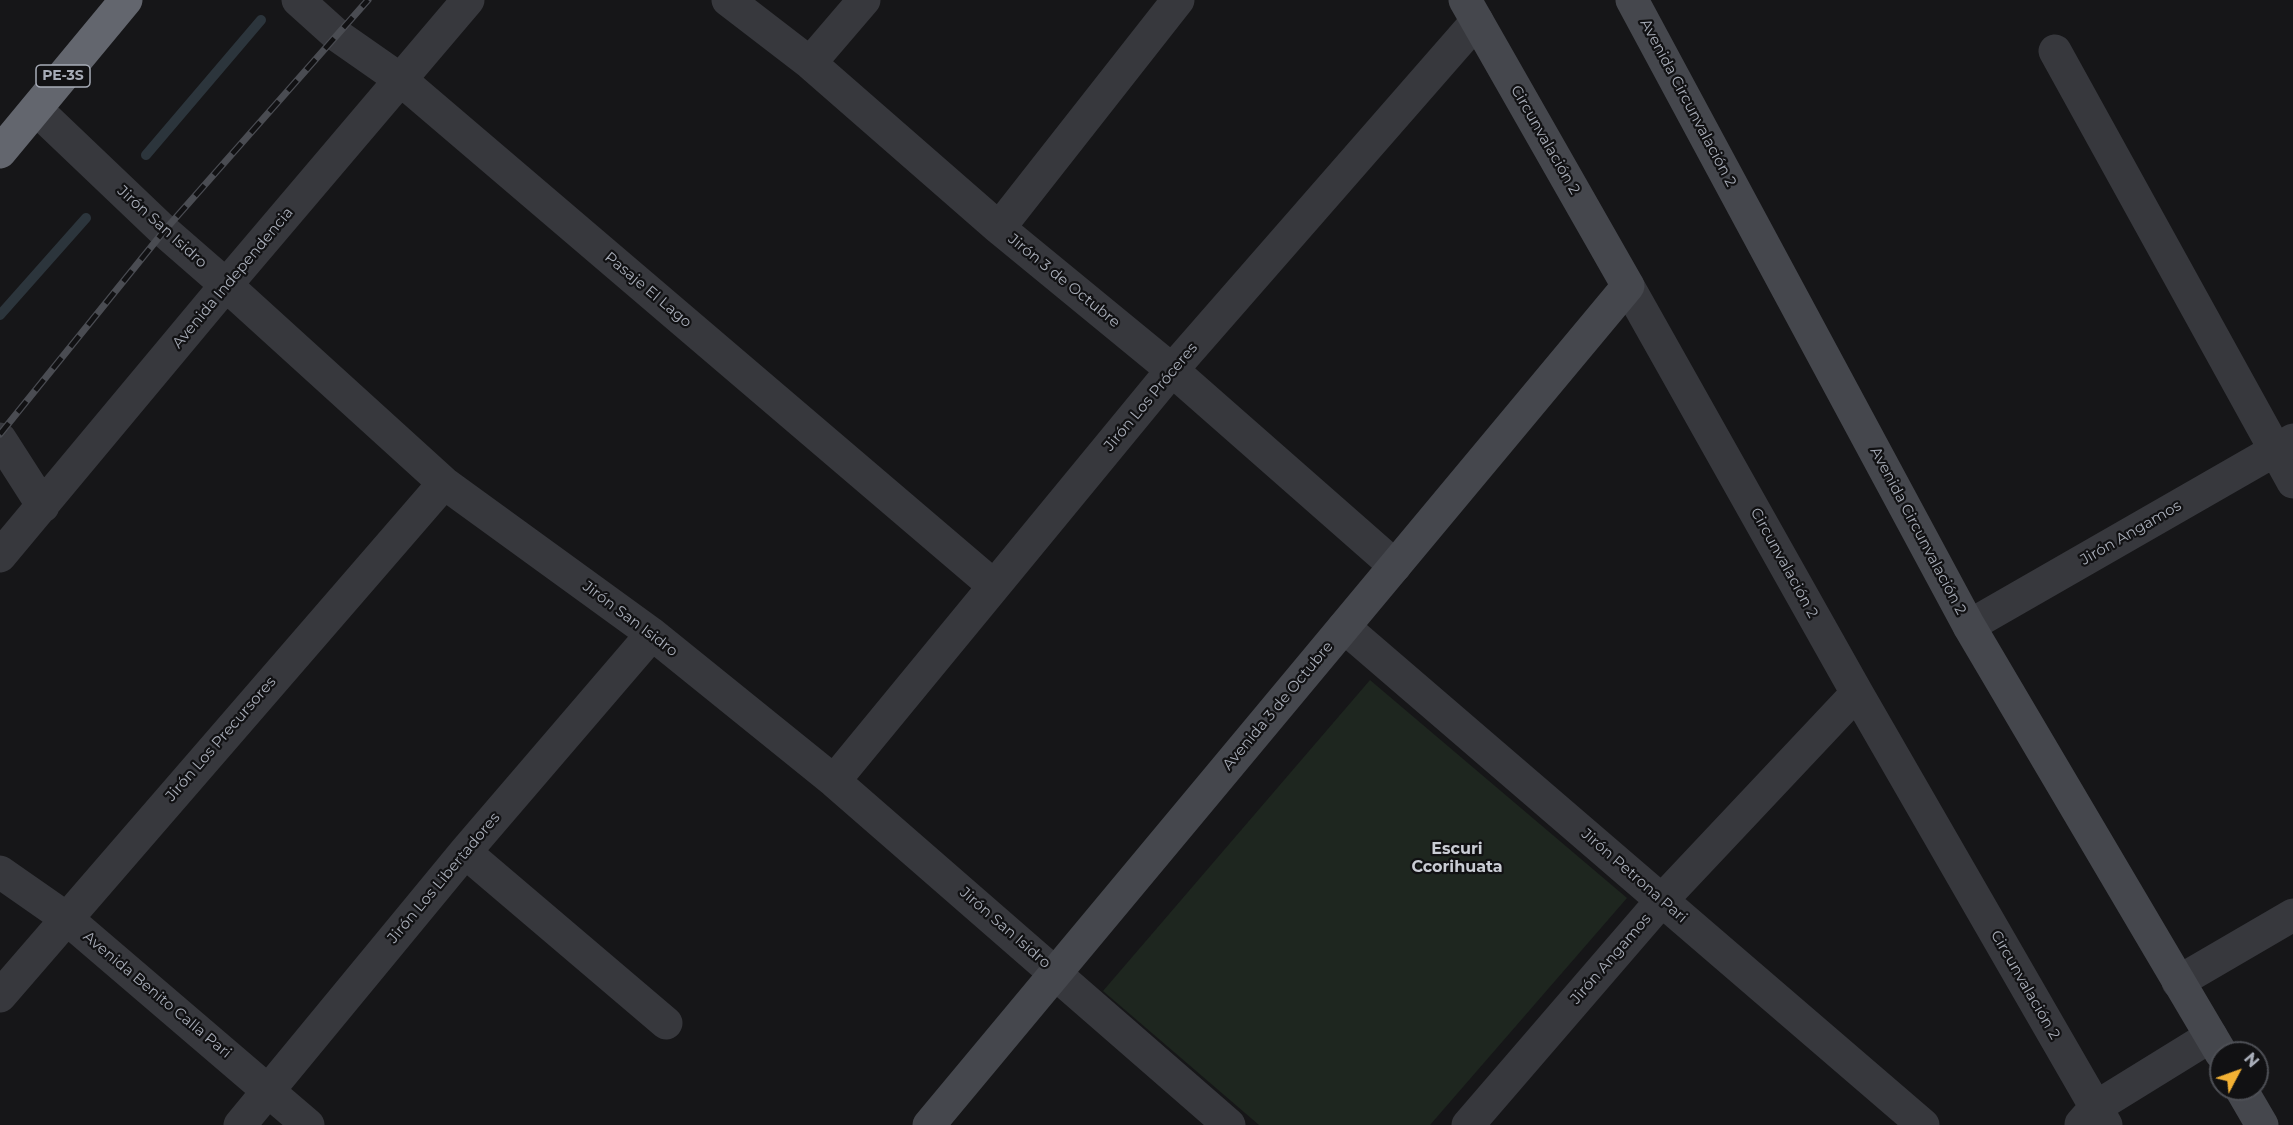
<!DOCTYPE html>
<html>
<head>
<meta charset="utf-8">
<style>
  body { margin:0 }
  #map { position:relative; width:2293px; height:1125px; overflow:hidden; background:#161618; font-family:Montserrat,sans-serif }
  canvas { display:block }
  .north { position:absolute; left:2209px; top:1041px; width:60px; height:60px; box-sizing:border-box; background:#111113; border:2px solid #4d4f55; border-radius:50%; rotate:49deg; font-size:16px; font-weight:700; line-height:24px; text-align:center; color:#a8adb8 }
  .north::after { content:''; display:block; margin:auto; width:21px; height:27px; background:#f2b134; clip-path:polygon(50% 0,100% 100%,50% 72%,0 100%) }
</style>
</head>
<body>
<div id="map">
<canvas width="2293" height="1125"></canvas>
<div class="north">N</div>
</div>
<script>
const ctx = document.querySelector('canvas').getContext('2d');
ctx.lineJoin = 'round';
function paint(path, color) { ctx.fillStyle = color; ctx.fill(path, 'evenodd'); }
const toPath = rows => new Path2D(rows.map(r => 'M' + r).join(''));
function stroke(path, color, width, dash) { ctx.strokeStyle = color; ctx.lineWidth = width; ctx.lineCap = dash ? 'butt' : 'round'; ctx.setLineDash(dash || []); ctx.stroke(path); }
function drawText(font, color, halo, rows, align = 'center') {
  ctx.font = font + ' Montserrat,sans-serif'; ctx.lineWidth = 4.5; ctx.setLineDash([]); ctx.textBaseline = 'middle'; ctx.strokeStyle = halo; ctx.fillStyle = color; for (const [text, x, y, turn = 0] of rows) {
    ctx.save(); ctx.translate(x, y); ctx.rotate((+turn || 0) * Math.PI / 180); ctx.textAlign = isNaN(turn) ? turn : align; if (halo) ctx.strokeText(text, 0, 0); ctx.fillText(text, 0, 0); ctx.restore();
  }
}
const green = toPath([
  [1370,680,1627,898,1430,1125,1259,1125,1103,991]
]);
const stream = toPath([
  [146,155,261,20],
  [0,315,86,218]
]);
const street = toPath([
  [298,0,338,36,401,80,994,586],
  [728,0,810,63,999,228,1172,370,1395,566],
  [2055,51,2293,482],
  [810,63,864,0],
  [36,109,164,231,226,285,444,483,652,634,834,781,1229,1125],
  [999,228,1178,0],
  [1628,286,1857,693,2106,1125],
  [0,439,43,506],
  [0,556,226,285,468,0],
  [1969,626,2293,440],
  [1344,627,1923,1125],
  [834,781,1172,370,1477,21],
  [465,852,666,1023],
  [0,872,66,918,308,1125],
  [2178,982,2293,915],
  [0,996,444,483],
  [2081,1124,2096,1107,2211,1036],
  [240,1125,465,852,652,634],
  [1468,1125,1662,900,1857,693]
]);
const secondary = toPath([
  [1632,0,1969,626,2221,1053],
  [2241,1089,2262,1125],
  [929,1125,1628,286,1465,0]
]);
const highway = toPath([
  [0,152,126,0]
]);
const rail = toPath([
  [0,434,164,231,368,0]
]);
const shields = [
  [63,76,54]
];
const shieldNames = [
  ["PE-3S",63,76]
];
const streetNames = [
  ["Avenida Circunvalación 2",1688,103,62],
  ["Circunvalación 2",1545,140,60],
  ["Jirón San Isidro",162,227,42],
  ["Avenida Independencia",233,278,-50],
  ["Jirón 3 de Octubre",1064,281,39],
  ["Pasaje El Lago",648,290,40],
  ["Jirón Los Próceres",1151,397,-50],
  ["Avenida Circunvalación 2",1918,531,62],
  ["Jirón Angamos",2131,533,-30],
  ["Circunvalación 2",1784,563,61],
  ["Jirón San Isidro",630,619,37],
  ["Avenida 3 de Octubre",1278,706,-50],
  ["Jirón Los Precursores",221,739,-49],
  ["Jirón Petrona Pari",1634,876,41],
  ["Jirón Los Libertadores",444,878,-50],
  ["Jirón San Isidro",1005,928,41],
  ["Jirón Angamos",1611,959,-49],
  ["Circunvalación 2",2025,985,60],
  ["Avenida Benito Calla Pari",157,995,40]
];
const neighbourhoodNames = [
  ["Escuri",1457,849],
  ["Ccorihuata",1457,867]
];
paint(green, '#1e261f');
stroke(stream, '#2c353c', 10);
stroke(street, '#37383d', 33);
stroke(secondary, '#45474d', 33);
stroke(highway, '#63666e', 33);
stroke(rail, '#4a4c52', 7);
stroke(rail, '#111113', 4.5, [14]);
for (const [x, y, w] of shields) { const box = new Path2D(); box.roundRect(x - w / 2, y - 11, w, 22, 4.5); ctx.fillStyle = '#111113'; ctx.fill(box); stroke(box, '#a8adb8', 1.5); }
drawText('bold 14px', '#a8adb8', null, shieldNames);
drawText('15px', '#a8adb8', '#111113', streetNames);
drawText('bold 16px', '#c9ccd4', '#111113', neighbourhoodNames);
</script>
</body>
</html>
